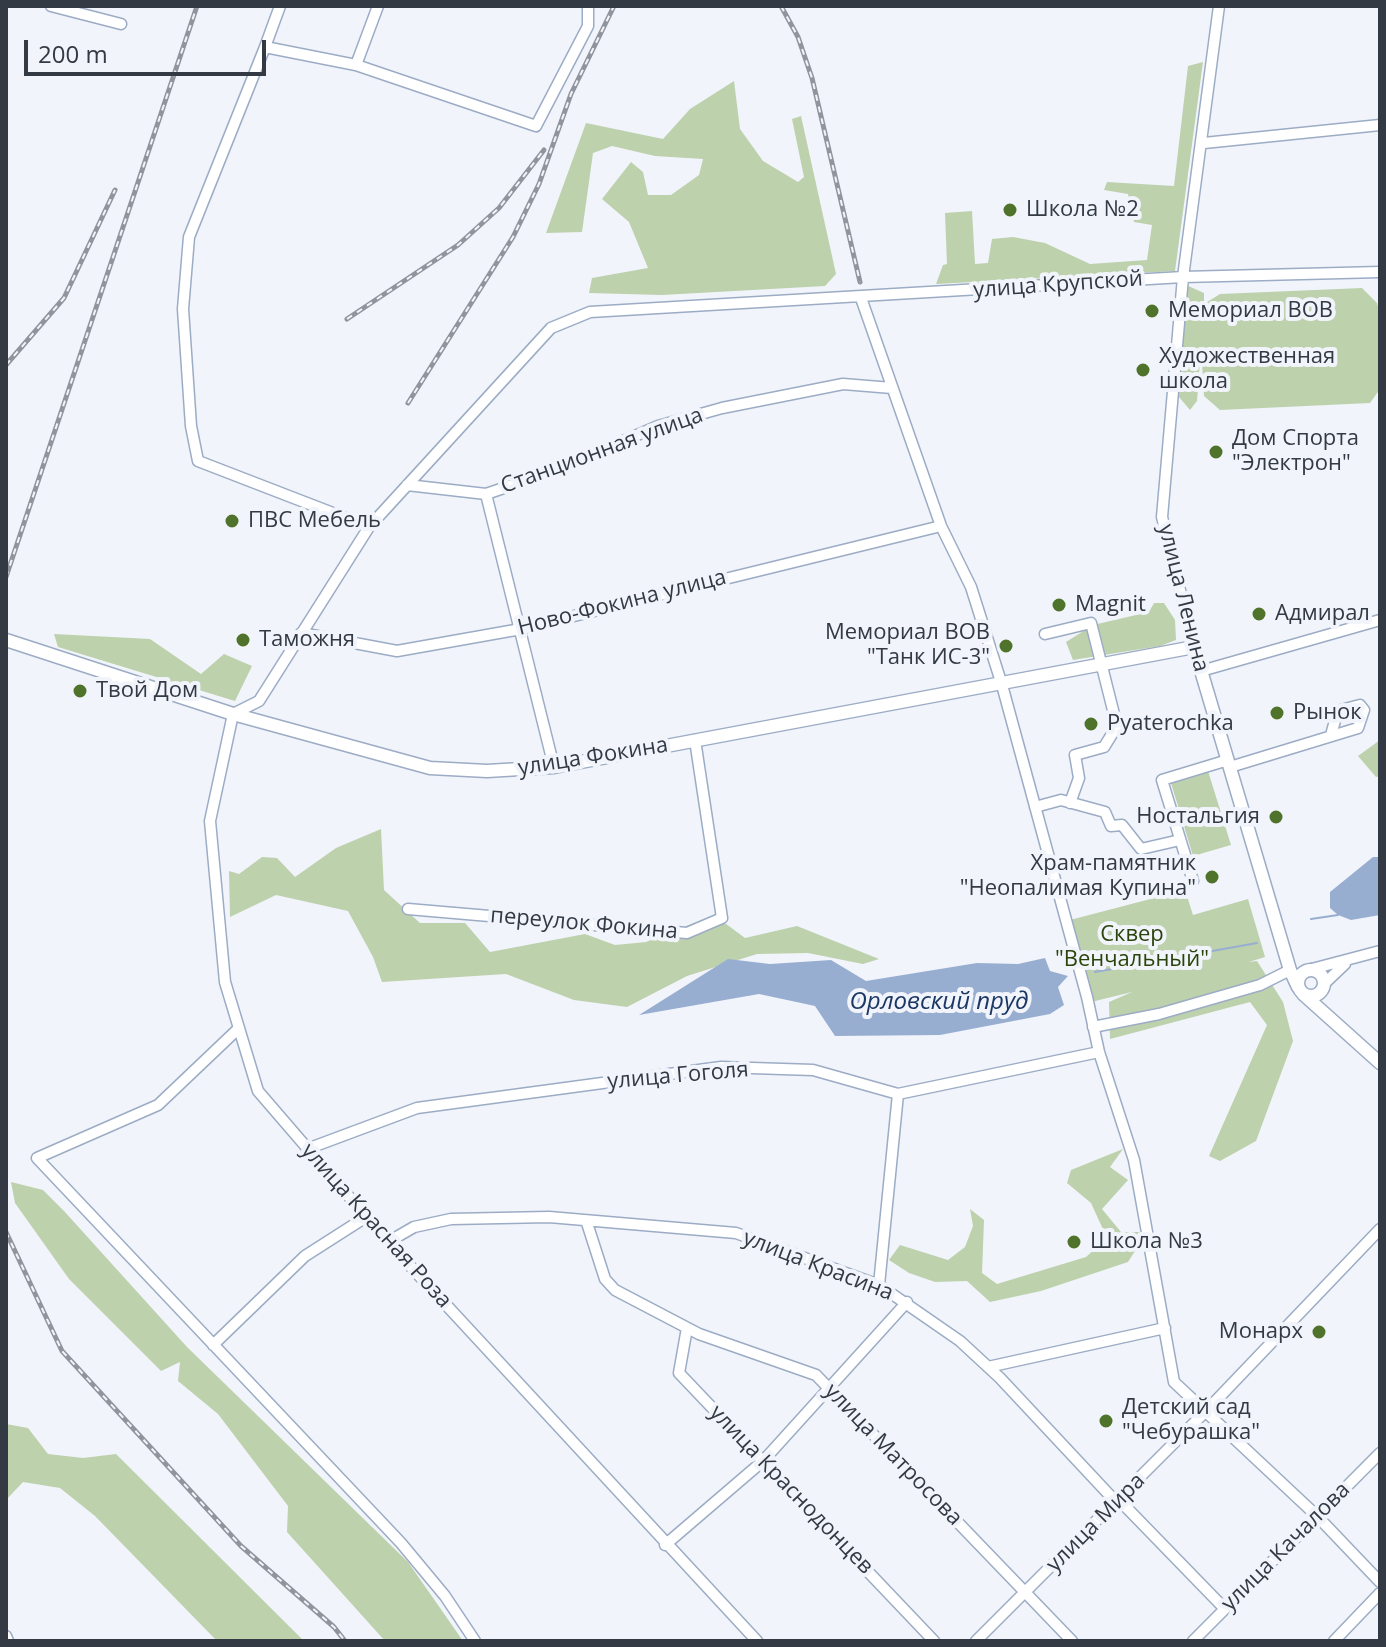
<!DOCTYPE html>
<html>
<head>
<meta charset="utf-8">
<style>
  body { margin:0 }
  #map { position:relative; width:1386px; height:1647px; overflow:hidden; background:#f1f4fa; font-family:"Open Sans",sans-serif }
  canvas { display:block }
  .frame { position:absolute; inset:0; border:8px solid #333a44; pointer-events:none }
  .scale { position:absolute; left:24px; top:40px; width:242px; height:36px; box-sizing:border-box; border:4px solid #333a44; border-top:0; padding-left:10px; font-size:24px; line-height:28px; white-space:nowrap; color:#333a44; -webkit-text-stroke:6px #f1f4fa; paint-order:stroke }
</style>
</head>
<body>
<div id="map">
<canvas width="1386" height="1647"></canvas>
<div class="frame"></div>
<div class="scale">200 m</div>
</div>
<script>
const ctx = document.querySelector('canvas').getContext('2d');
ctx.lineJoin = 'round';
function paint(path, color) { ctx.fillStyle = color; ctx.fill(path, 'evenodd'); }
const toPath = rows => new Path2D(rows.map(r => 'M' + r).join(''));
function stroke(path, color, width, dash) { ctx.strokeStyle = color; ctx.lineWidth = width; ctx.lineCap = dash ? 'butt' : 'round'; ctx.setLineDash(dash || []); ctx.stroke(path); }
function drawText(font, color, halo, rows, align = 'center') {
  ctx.font = font + ' "Open Sans",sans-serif'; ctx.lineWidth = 8; ctx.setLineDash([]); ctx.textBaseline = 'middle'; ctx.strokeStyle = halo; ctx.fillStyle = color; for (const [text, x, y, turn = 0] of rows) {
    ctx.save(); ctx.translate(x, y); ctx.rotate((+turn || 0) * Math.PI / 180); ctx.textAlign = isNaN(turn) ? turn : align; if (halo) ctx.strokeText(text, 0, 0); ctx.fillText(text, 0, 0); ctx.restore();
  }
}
const green = toPath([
  [1203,62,1175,271,936,284,943,265,947,264,945,213,972,211,975,264,988,263,992,239,1013,237,1045,243,1090,264,1147,260,1152,225,1134,222,1128,194,1104,190,1107,182,1174,186,1188,66],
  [734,81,740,129,763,161,798,182,804,177,792,119,801,116,836,274,825,286,662,295,589,293,592,278,648,268,629,222,602,199,631,162,643,172,648,195,671,195,699,175,703,159,655,156,612,146,593,153,582,232,546,233,586,123,663,139,690,109],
  [1186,285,1204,293,1204,304,1220,294,1362,288,1377,303,1380,314,1380,389,1370,403,1220,410,1204,396,1201,347,1197,401,1190,410,1179,397],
  [1154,603,1164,603,1175,620,1176,640,1160,646,1073,660,1066,642,1093,625,1149,612],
  [54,634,150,639,201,674,224,654,252,666,235,701,58,647],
  [1380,740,1380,776,1376,777,1358,756],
  [1208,771,1231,845,1193,856,1171,783],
  [381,829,384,890,420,923,465,923,490,952,585,934,615,945,646,942,714,915,745,938,797,926,879,959,863,964,808,953,757,954,687,976,627,1007,574,1000,506,974,382,982,373,957,348,911,276,895,230,917,229,871,239,874,262,857,277,858,295,877,336,848],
  [1185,890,1193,915,1248,899,1265,957,1249,962,1257,961,1283,1002,1293,1041,1256,1141,1220,1161,1209,1156,1267,1025,1250,1002,1110,1039,1109,1002,1132,992,1091,1002,1070,920],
  [1123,1149,1110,1167,1128,1180,1102,1209,1121,1232,1147,1232,1128,1262,1041,1291,990,1302,967,1281,935,1282,909,1273,889,1260,900,1245,948,1260,965,1247,973,1226,970,1209,984,1220,982,1273,997,1284,1086,1257,1107,1238,1091,1203,1067,1183,1071,1170],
  [11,1182,43,1190,64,1211,187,1347,408,1562,463,1641,385,1641,287,1532,288,1506,218,1414,178,1381,180,1362,161,1371,69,1279,15,1203],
  [6,1424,28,1428,48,1454,83,1458,116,1454,304,1641,217,1641,95,1516,60,1488,23,1482,6,1500]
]);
const water = toPath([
  [1373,857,1380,857,1380,915,1351,920,1338,915,1330,908,1330,892],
  [1045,958,1050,971,1068,976,1058,987,1064,1005,1050,1014,940,1035,835,1036,815,1006,759,994,639,1015,728,959,770,964,831,960,866,981,977,963,1018,964]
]);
const stream = toPath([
  [1311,919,1338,915],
  [1095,972,1257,943]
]);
const minor = toPath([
  [51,6,121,24],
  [280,6,265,47,356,65,536,126,588,26,588,6],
  [265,47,189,237,183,309,191,426,198,461,369,527],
  [356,65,378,6],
  [1204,143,1380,125],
  [861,298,941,526,971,587,1002,685,1087,997,1099,1052,1134,1160,1174,1382,1318,1517,1380,1582],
  [407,485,486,494,554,471,658,426,722,408,843,384,892,388],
  [486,494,554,767],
  [301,633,397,651,521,629,941,526],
  [1045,634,1091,623,1117,726,1104,747,1075,755,1079,778,1070,803],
  [1194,647,1162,517,1183,277,1219,6],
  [1201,671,1380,620],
  [1230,767,1358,728,1364,710,1360,705,1341,710,1336,717,1331,735],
  [1035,807,1061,800,1105,812,1111,826,1122,825,1141,849,1180,840],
  [1193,881,1162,780,1228,760],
  [408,909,687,933,722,918,695,740],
  [1308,970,1380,951],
  [1324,984,1345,964],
  [1093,1027,1159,1014,1260,985,1290,970],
  [239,1028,158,1105,37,1158,401,1543,445,1596,475,1641],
  [307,1149,417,1108,721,1067,813,1070,898,1094,1099,1052],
  [587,1223,605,1279,615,1290,699,1334,816,1375,1072,1641],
  [388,1242,414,1227,451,1219,549,1217,736,1233,879,1285,960,1341,1000,1378,1116,1502,1123,1504,1224,1608],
  [879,1285,898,1094],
  [687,1328,679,1373,934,1641],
  [213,1345,305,1256,366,1217],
  [988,1367,1165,1328],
  [665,1545,763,1461,907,1302],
  [6,1636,8,1641],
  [757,1641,388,1242,258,1091,225,982,210,821,233,714,259,701,369,527,551,328,590,312,1183,277,1380,272],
  [976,1641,1207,1410,1380,1229],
  [1193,1641,1380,1453],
  [1334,1641,1380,1593]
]);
const major = toPath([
  [6,640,233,714,430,768,487,771,554,767,1194,647,1290,970,1298,987],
  '1298 983a13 13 0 1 1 26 0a13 13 0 1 1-26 0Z',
  [1303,994,1380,1063]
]);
const rail = toPath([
  [781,6,798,37,812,78,860,282],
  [347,319,458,245,499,208,544,150],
  [6,365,64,298,115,190],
  [408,403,513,237,539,184,571,94,614,6],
  [6,577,197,6],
  [6,1232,62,1351,241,1546,334,1627,345,1641]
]);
const markers = [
  [1010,210,8,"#50732b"],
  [1152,311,8,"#50732b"],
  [1143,370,8,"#50732b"],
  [1216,452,8,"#50732b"],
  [232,521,8,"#50732b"],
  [1059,605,8,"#50732b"],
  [1259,614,8,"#50732b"],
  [243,640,8,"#50732b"],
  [1006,646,8,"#50732b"],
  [80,691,8,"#50732b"],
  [1277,713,8,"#50732b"],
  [1091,724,8,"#50732b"],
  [1276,817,8,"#50732b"],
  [1212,877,8,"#50732b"],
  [1074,1242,8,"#50732b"],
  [1319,1332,8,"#50732b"],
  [1106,1421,8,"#50732b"]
];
const poiNames = [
  ["Школа №2",1026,210],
  ["Мемориал ВОВ",1168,311],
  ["Художественная",1159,357],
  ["школа",1159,382],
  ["Дом Спорта",1232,439],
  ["\"Электрон\"",1232,464],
  ["ПВС Мебель",248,521],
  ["Magnit",1075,605],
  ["Адмирал",1275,614],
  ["Мемориал ВОВ",990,633,"right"],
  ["\"Танк ИС-3\"",990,658,"right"],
  ["Таможня",259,640],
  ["Твой Дом",96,691],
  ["Рынок",1293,713],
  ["Pyaterochka",1107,724],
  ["Ностальгия",1260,817,"right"],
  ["Храм-памятник",1196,864,"right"],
  ["\"Неопалимая Купина\"",1196,889,"right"],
  ["Школа №3",1090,1242],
  ["Монарх",1303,1332,"right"],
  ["Детский сад",1122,1408],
  ["\"Чебурашка\"",1122,1433]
];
const streetNames = [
  ["улица Крупской",1058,285,-4],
  ["Станционная улица",602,451,-20],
  ["улица Ленина",1183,598,76],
  ["Ново-Фокина улица",622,603,-14],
  ["улица Фокина",593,757,-9],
  ["переулок Фокина",584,924,5],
  ["улица Гоголя",678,1076,-5],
  ["улица Красная Роза",376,1226,48],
  ["улица Красина",818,1266,21],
  ["улица Матросова",893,1455,46],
  ["улица Краснодонцев",791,1490,46],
  ["улица Мира",1096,1523,-45],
  ["улица Качалова",1286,1547,-45]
];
const parkNames = [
  ["Сквер",1132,935],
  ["\"Венчальный\"",1132,960]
];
const waterNames = [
  ["Орловский пруд",939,1002]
];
paint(green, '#bdd1ad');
paint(water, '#98aed1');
stroke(stream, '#98aed1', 2);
stroke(minor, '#9cacc5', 13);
stroke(major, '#9cacc5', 15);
stroke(minor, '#fff', 10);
stroke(major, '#fff', 12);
stroke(rail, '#90959d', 5);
stroke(rail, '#f1f4fa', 2, [6]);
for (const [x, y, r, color] of markers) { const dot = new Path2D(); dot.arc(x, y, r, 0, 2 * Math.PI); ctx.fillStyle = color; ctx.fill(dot); stroke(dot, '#f1f4fa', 3); }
drawText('22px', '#333a44', '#f1f4fa', poiNames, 'left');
drawText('22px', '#333a44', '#f1f4fa', streetNames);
drawText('22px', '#2b440b', '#f1f4fa', parkNames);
drawText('italic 24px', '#1b3764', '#f1f4fa', waterNames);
</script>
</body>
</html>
